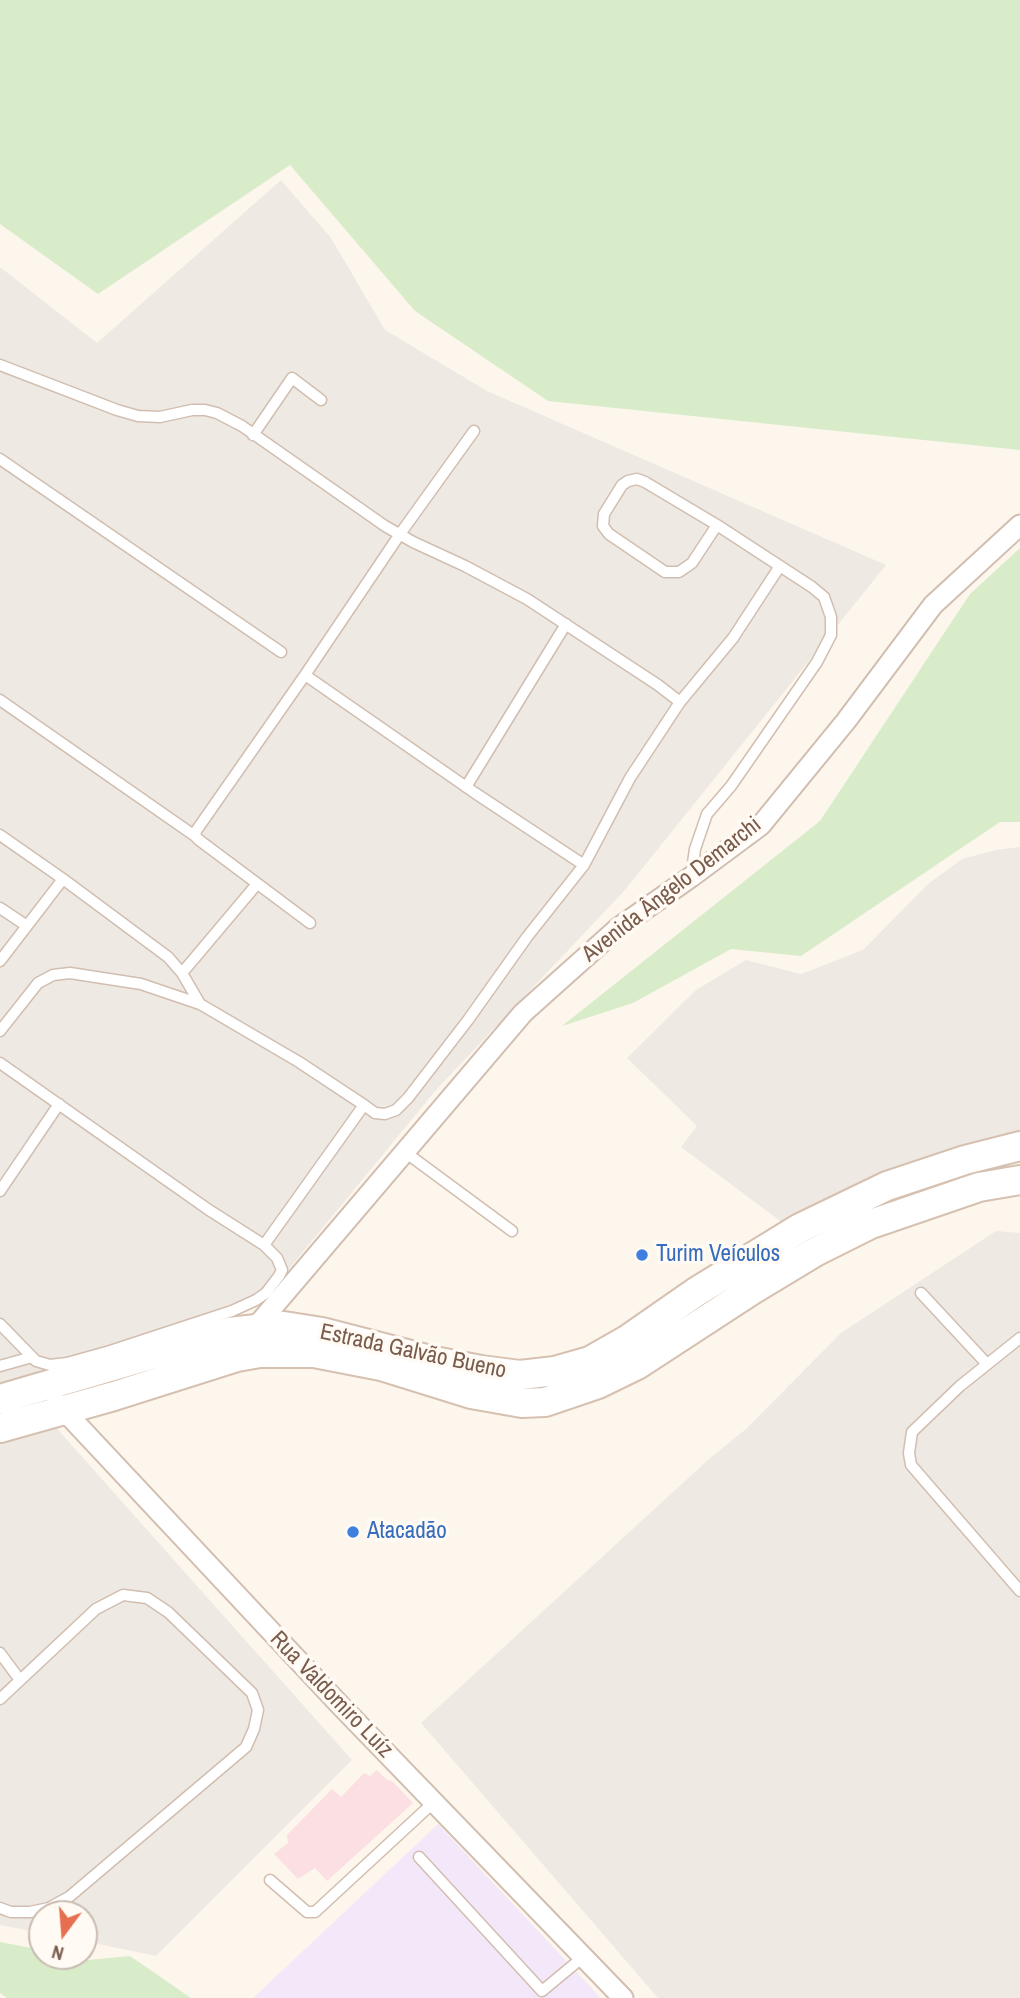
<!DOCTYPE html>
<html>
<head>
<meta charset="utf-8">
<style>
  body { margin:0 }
  #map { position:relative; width:1020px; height:1998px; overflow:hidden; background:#fdf6ec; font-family:"Archivo Narrow",sans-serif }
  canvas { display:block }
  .north { position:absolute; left:28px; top:1900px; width:70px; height:70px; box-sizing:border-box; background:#fffaf3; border:2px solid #cabbb1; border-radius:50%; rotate:196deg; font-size:19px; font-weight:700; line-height:28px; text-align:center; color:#7a5c4d }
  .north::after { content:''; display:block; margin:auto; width:24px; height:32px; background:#e76f51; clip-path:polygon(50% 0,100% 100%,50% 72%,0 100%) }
</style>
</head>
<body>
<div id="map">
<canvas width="1020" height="1998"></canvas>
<div class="north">N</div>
</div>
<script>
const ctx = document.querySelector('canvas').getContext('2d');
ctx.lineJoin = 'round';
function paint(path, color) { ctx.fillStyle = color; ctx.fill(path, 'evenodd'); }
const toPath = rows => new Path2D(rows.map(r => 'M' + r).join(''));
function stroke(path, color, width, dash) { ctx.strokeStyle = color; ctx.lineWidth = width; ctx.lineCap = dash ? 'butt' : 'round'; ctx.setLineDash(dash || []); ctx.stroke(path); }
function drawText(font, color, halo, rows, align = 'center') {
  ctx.font = font + ' "Archivo Narrow",sans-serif'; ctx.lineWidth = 7; ctx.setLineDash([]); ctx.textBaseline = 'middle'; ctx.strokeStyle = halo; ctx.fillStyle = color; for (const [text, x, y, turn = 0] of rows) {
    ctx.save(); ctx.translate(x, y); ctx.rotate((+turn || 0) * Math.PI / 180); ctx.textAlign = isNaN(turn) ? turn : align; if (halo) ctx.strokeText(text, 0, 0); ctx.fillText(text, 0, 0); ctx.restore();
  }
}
const industrial = toPath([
  [281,180,331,238,385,330,487,391,886,565,625,890,436,1090,279,1281,237,1302,26,1380,0,1388,0,267,97,343],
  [1020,847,1020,1138,783,1223,681,1147,697,1126,627,1058,696,990,746,960,801,974,863,950,928,884,962,859,996,850],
  [996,1231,1020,1233,1020,1998,658,1998,421,1723,709,1459,746,1429,841,1333],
  [52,1423,352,1760,156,1956,84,1941,84,1914,42,1914,42,1933,0,1925,0,1439]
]);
const education = toPath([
  [438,1824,601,1998,253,1998]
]);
const medical = toPath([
  [377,1770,387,1780,392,1781,413,1803,327,1881,315,1868,298,1879,274,1854,288,1843,287,1835,332,1789,341,1797,364,1773,370,1776]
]);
const green = toPath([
  [0,0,1020,0,1020,450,548,401,415,311,290,165,98,294,0,224],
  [1020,548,1020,822,1000,822,801,956,731,949,633,1003,562,1026,820,821,970,594],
  [0,1942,42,1950,42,1956,70,1956,88,1960,130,1956,191,1998,7,1998,0,1993]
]);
const lane = toPath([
  [0,365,117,410,138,416,160,417,192,410,205,410,217,413,242,426,385,526,413,542,465,566,527,599,658,685,680,702],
  [253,435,292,378,321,400],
  [0,459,281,652],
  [305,675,475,793,584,865],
  [0,700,195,836],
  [466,787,566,624],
  [0,835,63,879,168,957,182,973,200,1004],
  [691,877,695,849,707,814,731,786,817,662,831,635,831,617,824,597,812,587,717,525,645,482,637,479,628,481,622,485,604,514,603,526,609,534,665,572,679,572,692,563,717,525],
  [0,908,27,926],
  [310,923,199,840,195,836,196,831,305,675,400,534,474,431],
  [0,961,63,879],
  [182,973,257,884],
  [0,1031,38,983,53,975,70,973,141,984,200,1004,299,1062,364,1105],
  [0,1063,209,1210,264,1245,277,1258,282,1270,279,1276,266,1293,256,1300,232,1311,110,1351,67,1363,50,1365,36,1361,0,1324],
  [405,1152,512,1231],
  [0,1191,59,1104],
  [264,1245,364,1105,375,1113,385,1114,396,1110,408,1098,468,1020,527,937,584,865,630,778,680,702,733,638,780,566],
  [921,1293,987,1364],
  [1020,1338,960,1386,912,1432,909,1453,911,1465,1020,1591],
  [0,1366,32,1357],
  [0,1653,20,1680],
  [0,1699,96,1609,123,1595,147,1598,168,1612,252,1693,258,1710,254,1729,246,1747,69,1897,49,1908,30,1912,11,1912,0,1908],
  [419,1857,542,1991,583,1957],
  [270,1880,307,1912,315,1912,434,1802]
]);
const street = toPath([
  [256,1333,255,1328,523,1013,618,928,691,877,761,825,846,721,933,605,1020,525],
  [57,1403,339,1704,623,1998]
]);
const secondary = toPath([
  [0,1399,229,1332,284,1326,322,1332,434,1361,481,1370,520,1375,555,1371,590,1361,627,1340,696,1292,800,1228,887,1186,965,1160,1020,1146],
  [0,1428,114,1396,237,1357,260,1353,314,1353,381,1366,471,1394,522,1403,545,1402,598,1384,637,1365,752,1290,815,1252,871,1224,979,1187,1020,1180]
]);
const markers = [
  [642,1255,7,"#3f7fe0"],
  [353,1532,7,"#3f7fe0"]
];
const streetNames = [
  ["Avenida Ângelo Demarchi",672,890,-38],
  ["Estrada Galvão Bueno",413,1352,12],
  ["Rua Valdomiro Luíz",331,1695,46]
];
const shopNames = [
  ["Turim Veículos",656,1255],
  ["Atacadão",367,1532]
];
paint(industrial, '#efe9e4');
paint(education, '#f3e8fa');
paint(medical, '#fbdfe3');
paint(green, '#d8ecc9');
stroke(lane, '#d1beb0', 13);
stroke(street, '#d1beb0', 23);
stroke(secondary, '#d6c0b0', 32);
stroke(lane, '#fff', 10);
stroke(street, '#fff', 19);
stroke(secondary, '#fff', 28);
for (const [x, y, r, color] of markers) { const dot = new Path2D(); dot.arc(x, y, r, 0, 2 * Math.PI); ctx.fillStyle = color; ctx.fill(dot); stroke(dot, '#fffaf3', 2.5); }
drawText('23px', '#7a5c4d', '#fffaf3', streetNames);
drawText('23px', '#366cbe', '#fffaf3', shopNames, 'left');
</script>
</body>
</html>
